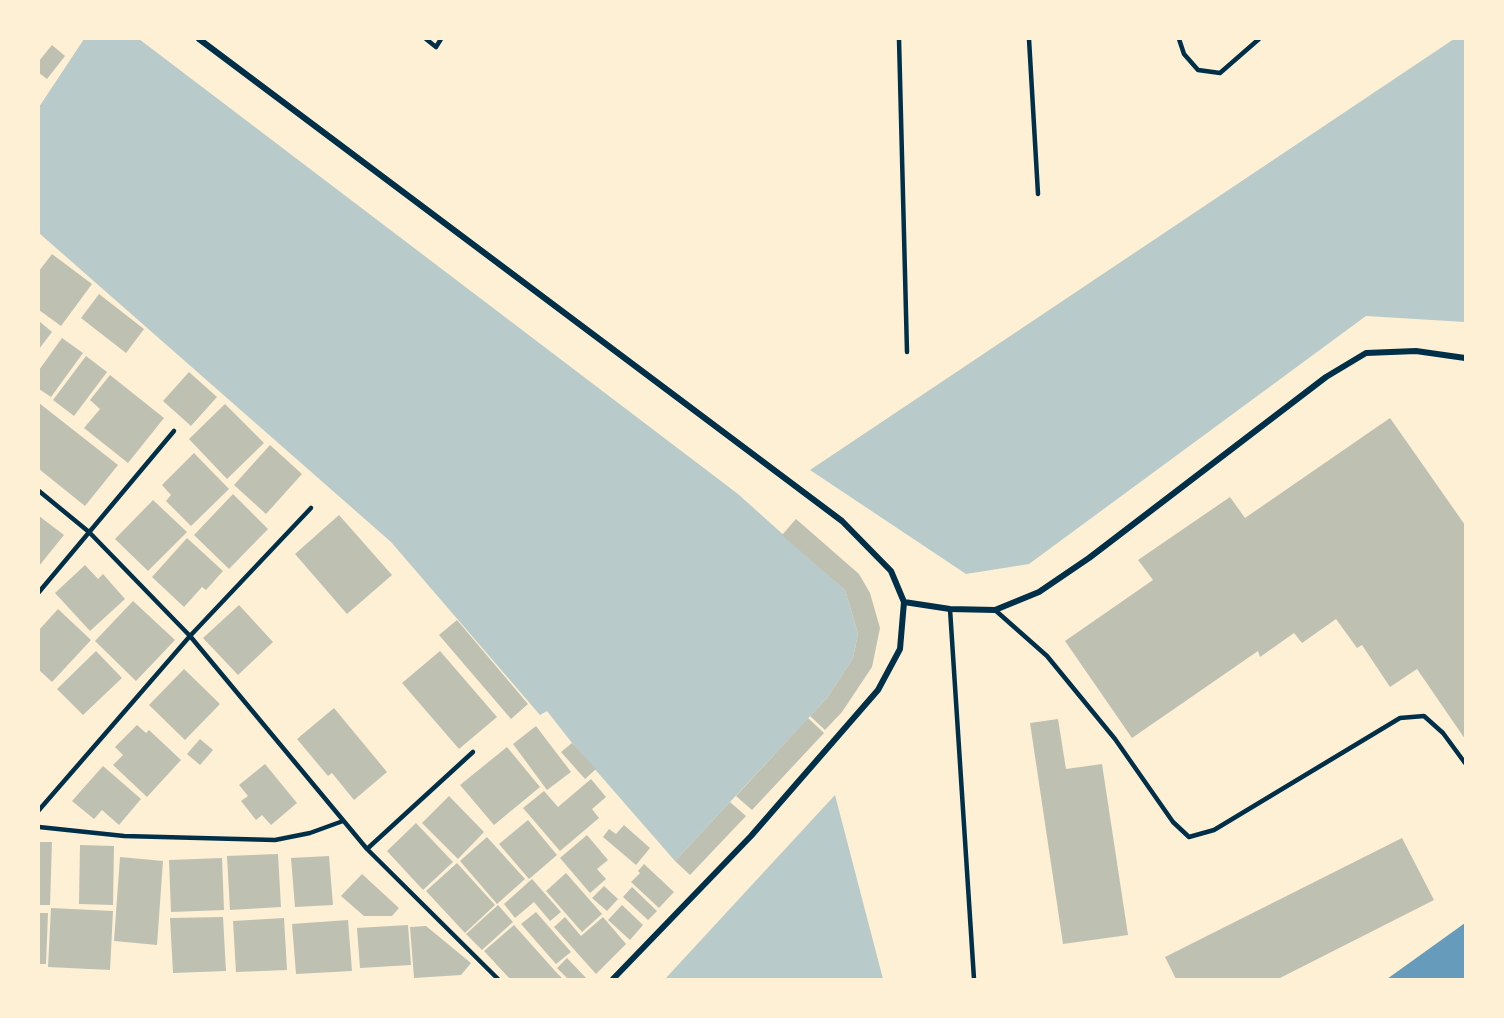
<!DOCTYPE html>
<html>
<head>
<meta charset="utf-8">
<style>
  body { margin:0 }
  #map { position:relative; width:1504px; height:1018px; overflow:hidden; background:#fdf0d5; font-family:"Work Sans",sans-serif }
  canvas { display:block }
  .frame { position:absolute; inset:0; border:40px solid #fdf0d5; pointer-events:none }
</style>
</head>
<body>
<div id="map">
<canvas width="1504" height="1018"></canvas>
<div class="frame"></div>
</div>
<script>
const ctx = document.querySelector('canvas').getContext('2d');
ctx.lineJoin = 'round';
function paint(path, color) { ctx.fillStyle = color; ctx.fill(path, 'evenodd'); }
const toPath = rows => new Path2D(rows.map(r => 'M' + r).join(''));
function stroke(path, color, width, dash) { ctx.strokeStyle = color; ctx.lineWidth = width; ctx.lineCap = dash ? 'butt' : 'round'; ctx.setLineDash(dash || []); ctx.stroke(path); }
const green = toPath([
  [84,39,139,39,738,494,845,590,858,634,853,658,827,698,675,861,572,743,547,711,540,715,391,542,39,233,39,107],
  [1454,39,1465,39,1465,322,1366,316,1029,564,966,574,810,470],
  [835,795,883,979,665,979]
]);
const water = toPath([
  [1465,923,1465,979,1387,979]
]);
const building = toPath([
  [52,45,65,56,47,79,39,73,39,61],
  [52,254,92,284,61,326,39,310,39,271],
  [99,294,144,329,126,353,81,318],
  [39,321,52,332,39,349],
  [62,338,83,353,51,397,39,389,39,370],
  [86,356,107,372,74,416,53,400],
  [189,372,217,397,191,426,163,401],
  [110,375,164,418,128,463,84,428,100,409,90,400],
  [39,403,118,465,85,506,39,469],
  [225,404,264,443,227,479,189,439],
  [1390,418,1465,525,1465,739,1417,669,1390,687,1362,645,1357,648,1336,619,1302,643,1294,633,1260,657,1258,651,1132,738,1065,641,1153,580,1138,560,1230,497,1245,518],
  [270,445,302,474,266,514,234,485],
  [194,453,229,489,191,526,166,501,171,495,162,485],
  [233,494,268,529,229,569,194,535],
  [153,500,187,532,148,571,115,539],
  [339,515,392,575,347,614,295,554],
  [39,516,64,535,39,566],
  [796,519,859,574,870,593,880,628,872,667,842,712,825,730,810,716,827,698,853,658,858,634,845,590,782,535],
  [187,538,223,571,206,590,202,587,184,607,152,577],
  [85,565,98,579,103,574,125,599,90,631,55,593],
  [133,601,175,640,136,681,95,641],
  [239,605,273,642,238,675,203,638],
  [58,609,91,640,52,682,39,670,39,630],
  [457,620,528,704,511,719,439,635],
  [96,651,122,678,83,715,57,689],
  [440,651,497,717,459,749,402,683],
  [184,669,220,704,185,740,149,705],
  [334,708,387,772,354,800,332,773,328,776,297,739],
  [808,718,824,733,752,810,736,796],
  [1058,719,1066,769,1102,764,1128,935,1063,944,1030,723],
  [137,725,146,733,149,730,181,760,147,797,113,765,123,755,115,747],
  [536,726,571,772,547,790,513,744],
  [200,739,213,750,200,765,187,754],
  [572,743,596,769,585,779,561,752],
  [507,747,540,787,494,825,460,785],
  [265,764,297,803,271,825,262,815,256,820,241,801,248,796,239,785],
  [103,766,141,799,119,825,102,810,94,819,72,801],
  [591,779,606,797,592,809,599,818,560,851,523,808,544,791,558,807],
  [449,796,484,832,458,859,422,823],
  [730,802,746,816,690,875,675,861],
  [528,820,557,855,529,879,499,844],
  [416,823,453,862,423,890,387,851],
  [624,825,650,848,636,865,603,837,609,829,616,834],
  [587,835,608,860,597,869,606,879,590,893,560,858],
  [487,837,525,879,497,904,460,861],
  [1402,838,1434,900,1278,979,1176,979,1165,957],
  [39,842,52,842,50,905,39,905],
  [80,845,114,846,113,905,79,904],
  [278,854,281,907,230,910,227,856],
  [329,856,333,905,295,907,291,858],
  [120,857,163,861,157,945,114,941],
  [222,858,224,910,171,912,169,860],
  [457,863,495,905,465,933,426,891],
  [644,864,674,892,659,908,631,882,640,873,638,871],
  [566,873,602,914,582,932,546,891],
  [362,874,399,908,392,916,364,916,341,896],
  [532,879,561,912,550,921,534,902,515,918,504,904],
  [604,886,618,899,607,911,592,898],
  [632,887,657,911,648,920,623,897],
  [498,905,513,922,482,950,466,934],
  [622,905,643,925,630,940,608,920],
  [51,908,113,911,110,970,48,967],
  [536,912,571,952,556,964,521,924],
  [39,913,48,913,46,964,39,964],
  [223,917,226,971,173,973,170,918],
  [565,917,581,936,603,917,626,944,596,974,554,927],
  [284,918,287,970,236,972,233,921],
  [348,920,352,971,296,974,292,924],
  [408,925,411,965,360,968,357,928],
  [514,925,556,972,563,979,510,979,484,951],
  [426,926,471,963,461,975,414,978,410,927],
  [567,958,587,979,568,979,557,968]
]);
const service = toPath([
  [426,39,436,47,441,39],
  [899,39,907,352],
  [1029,39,1038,194],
  [1179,39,1184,54,1198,70,1220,73,1259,39],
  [39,491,89,532,190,636,367,849,498,979],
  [39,592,174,431],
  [950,609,974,979],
  [995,610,1047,656,1115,739,1173,822,1189,837,1214,830,1400,718,1424,716,1443,733,1465,763],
  [39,810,190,636,311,508],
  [39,827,124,836,275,840,310,833,343,821],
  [367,849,473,752]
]);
const minor = toPath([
  [199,39,842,521,891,571,904,602,900,649,878,690,751,836,613,979],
  [904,602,950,609,995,610,1039,592,1089,558,1326,377,1366,353,1416,351,1465,358]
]);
paint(green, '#b9caca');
paint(water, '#669bbc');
paint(building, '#bec0b2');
stroke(service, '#003049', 4.5);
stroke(minor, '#003049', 6);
</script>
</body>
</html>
